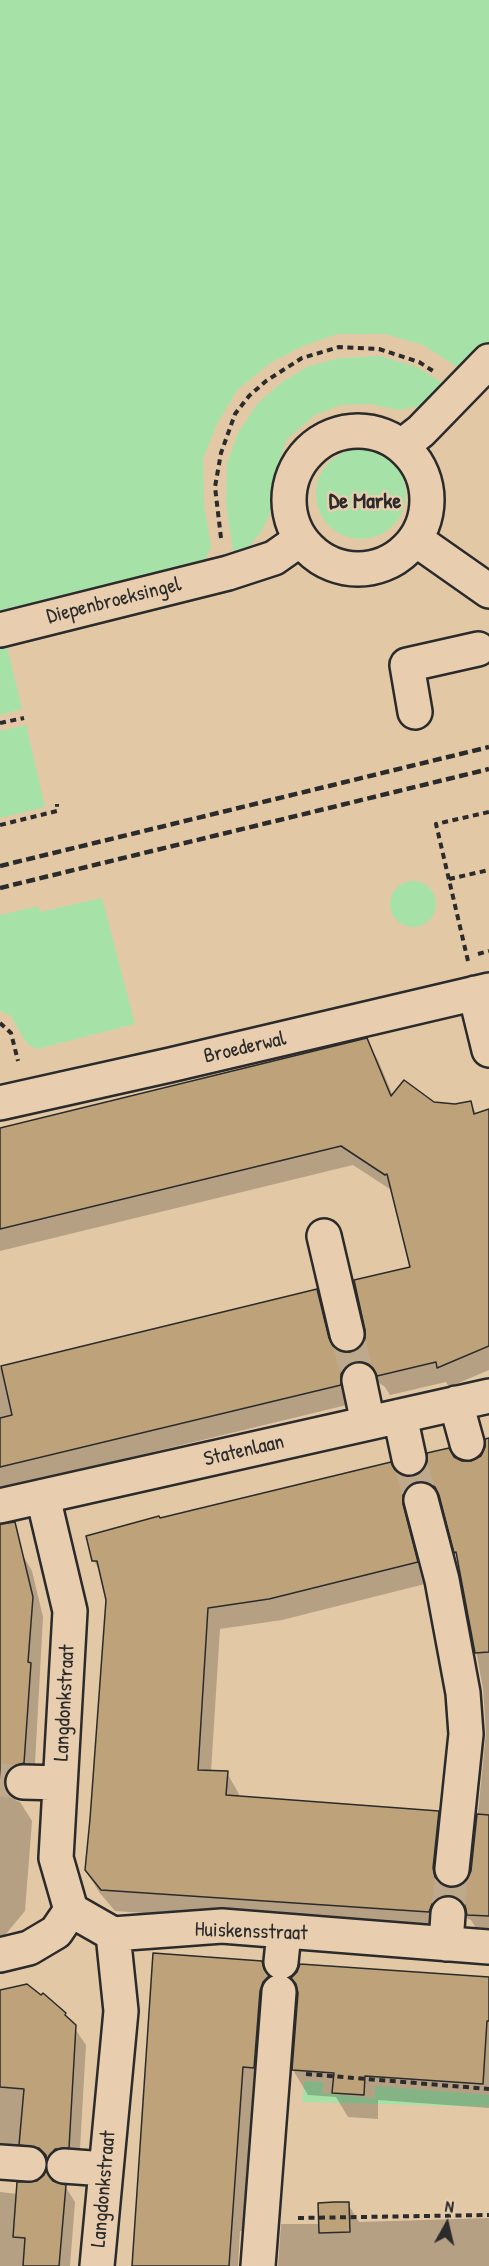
<!DOCTYPE html>
<html>
<head>
<meta charset="utf-8">
<style>
  body { margin:0 }
  #map { position:relative; width:489px; height:2266px; overflow:hidden; background:#e3c8a6; font-family:"Patrick Hand",sans-serif }
  canvas { display:block }
  .north { position:absolute; left:417px; top:2194px; width:60px; height:60px; -webkit-text-stroke:4px #e8ceaf; paint-order:stroke; rotate:8deg; font-size:16px; font-weight:700; line-height:24px; text-align:center; color:#2b2b2b }
  .north::after { content:''; display:block; margin:auto; width:21px; height:27px; background:#2b2b2b; clip-path:polygon(50% 0,100% 100%,50% 72%,0 100%) }
</style>
</head>
<body>
<div id="map">
<canvas width="489" height="2266"></canvas>
<div class="north">N</div>
</div>
<script>
const ctx = document.querySelector('canvas').getContext('2d');
ctx.lineJoin = 'round';
function paint(path, color) { ctx.fillStyle = color; ctx.fill(path, 'evenodd'); }
const toPath = rows => new Path2D(rows.map(r => 'M' + r).join(''));
function stroke(path, color, width, dash) { ctx.strokeStyle = color; ctx.lineWidth = width; ctx.lineCap = dash ? 'butt' : 'round'; ctx.setLineDash(dash || []); ctx.stroke(path); }
function drawText(font, color, halo, rows, align = 'center') {
  ctx.font = font + ' "Patrick Hand",sans-serif'; ctx.lineWidth = 5; ctx.setLineDash([]); ctx.textBaseline = 'middle'; ctx.strokeStyle = halo; ctx.fillStyle = color; for (const [text, x, y, turn = 0] of rows) {
    ctx.save(); ctx.translate(x, y); ctx.rotate((+turn || 0) * Math.PI / 180); ctx.textAlign = isNaN(turn) ? turn : align; if (halo) ctx.strokeText(text, 0, 0); ctx.fillText(text, 0, 0); ctx.restore();
  }
}
const green = toPath([
  [0,0,489,0,489,343,462,370,423,345,385,334,338,334,303,346,272,362,238,389,217,424,203,459,204,505,211,547,203,565,0,615],
  [380,356,417,367,444,384,420,406,399,410,370,404,341,405,315,415,287,439,272,482,270,514,261,532,248,548,234,556,226,505,227,463,238,433,257,404,282,382,307,367,339,358],
  '316 494a45 45 0 1 1 90 0a45 45 0 1 1-90 0Z',
  [6,643,22,709,0,715,0,644],
  [26,725,45,807,0,818,0,731],
  '390 904a23 23 0 1 1 46 0a23 23 0 1 1-46 0Z',
  [102,898,135,1024,37,1049,29,1045,22,1036,11,1016,0,1011,0,915,38,906,40,912],
  [304,2081,324,2082,322,2093,374,2098,375,2086,489,2095,489,2107,302,2102]
]);
const shadow = toPath([
  [366,1040,378,1060,393,1096,434,1103,455,1105,470,1103,477,1115,489,1110,489,1370,449,1387,446,1382,390,1395,385,1387,378,1382,366,1381,351,1404,0,1489,0,1368,317,1291,328,1311,337,1351,341,1353,352,1354,361,1348,411,1268,393,1191,353,1165,0,1251,0,1129],
  [489,1439,489,1937,481,1936,471,1920,463,1917,441,1933,115,1911,99,1892,86,1870,107,1600,101,1573,94,1561,159,1520,395,1472,402,1477,414,1478,452,1457,461,1462,473,1462,482,1457],
  [430,1503,443,1505,459,1558,483,1689,486,1733,472,1871,469,1880,461,1887,451,1889,445,1887,451,1834,438,1813,239,1798,239,1794,227,1773,211,1772,220,1629,282,1620,429,1583],
  [21,1552,32,1571,43,1617,34,1782,17,1792,15,1800,20,1802,32,1821,25,1911,0,1941,0,1558],
  [262,1962,276,1987,255,2266,241,2266,243,2231,240,2231,238,2266,135,2266],
  [489,1978,489,2108,378,2100,378,2119,348,2117,336,2097,308,2095,293,2070],
  [0,1992,65,2014,86,2045,79,2166,51,2166,31,2163,0,2149],
  [52,2182,65,2186,75,2202,70,2266,0,2266,0,2192,18,2194],
  [348,2204,359,2222,489,2218,489,2266,278,2266,281,2224,320,2224]
]);
const building = toPath([
  [367,1038,391,1096,404,1080,434,1102,455,1104,471,1101,474,1114,489,1109,489,1346,437,1368,436,1362,377,1376,373,1368,365,1362,355,1362,347,1366,341,1374,341,1385,0,1467,0,1418,12,1415,1,1366,317,1289,329,1338,333,1346,341,1352,352,1352,360,1347,365,1340,365,1330,354,1280,410,1267,387,1174,385,1175,341,1146,0,1229,0,1128,367,1038],
  [489,1438,489,1652,475,1653,456,1552,454,1553,439,1495,435,1487,426,1482,416,1482,408,1486,403,1495,403,1504,418,1562,269,1599,208,1608,198,1770,228,1771,226,1795,439,1811,433,1868,435,1877,442,1884,449,1888,460,1886,467,1879,471,1871,477,1814,489,1815,489,1916,467,1915,465,1905,459,1899,450,1895,439,1898,432,1904,429,1912,101,1890,85,1870,90,1819,106,1600,97,1561,92,1561,86,1536,159,1516,160,1518,391,1462,395,1470,403,1476,413,1476,422,1471,427,1464,427,1453,449,1448,454,1457,462,1461,471,1461,481,1456,485,1447,485,1439,489,1438],
  [15,1522,33,1597,28,1662,31,1663,24,1763,14,1766,7,1773,4,1781,0,1781,0,1524,15,1522],
  [153,1953,262,1961,264,1969,269,1976,263,1982,260,1991,254,2068,243,2067,229,2266,132,2266,153,1953],
  [300,1964,489,1977,489,2021,487,2021,483,2084,365,2076,364,2095,332,2093,334,2073,292,2070,298,1993,296,1984,291,1978,297,1972,300,1964],
  [27,1984,41,1995,43,1993,66,2013,65,2015,76,2025,69,2148,55,2149,47,2160,46,2155,39,2148,19,2145,24,2089,0,2087,0,1990,27,1984],
  [46,2170,53,2181,66,2185,59,2266,23,2266,25,2238,13,2237,17,2182,37,2181,44,2175,46,2170],
  [334,2202,349,2202,350,2232,319,2233,318,2203,334,2202]
]);
const minorTunnel = toPath([
  [347,1334,359,1380],
  [409,1458,421,1500],
  [0,1780,23,1782],
  [448,1914,452,1869]
]);
const path = toPath([
  [221,538,215,487,221,453,235,414,249,396,266,381,302,358,339,347,379,349,419,362,433,371],
  [0,723,24,718],
  [0,825,57,811,57,804],
  [449,879,489,870],
  [478,954,489,951],
  [468,961,436,824,489,812],
  [0,1023,11,1033,18,1061],
  [306,2074,489,2089],
  [298,2218,489,2215]
]);
const minor = toPath([
  '289 500a69 69 0 1 1 138 0a69 69 0 1 1-138 0Z',
  [402,446,421,431,489,361],
  [415,539,489,591],
  [0,630,228,573,274,558,301,539],
  [415,712,407,665,478,649],
  [475,993,489,1050],
  [0,1103,170,1065,489,990],
  [324,1236,347,1334],
  [359,1380,368,1423],
  [456,1403,467,1443],
  [400,1416,409,1458],
  [43,1497,70,1611,56,1858,71,1910],
  [421,1500,442,1580,463,1693,466,1734,452,1869],
  [0,1506,489,1396],
  [23,1782,60,1783],
  [71,1910,113,1934,222,1926,489,1947],
  [446,1944,448,1914],
  [0,1955,29,1948,56,1932,71,1910],
  [281,1962,284,1932],
  [0,2162,29,2164],
  [64,2166,105,2169],
  [97,2266,121,2011,113,1934],
  [258,2266,279,1992]
]);
const rail = toPath([
  [0,866,489,747],
  [0,888,489,769]
]);
const streetNames = [
  ["Diepenbroeksingel",114,601,-14],
  ["Broederwal",245,1048,-13],
  ["Statenlaan",244,1451,-13],
  ["Langdonkstraat",65,1703,-87],
  ["Huiskensstraat",251,1932,2],
  ["Langdonkstraat",104,2189,-85]
];
const neighbourhoodNames = [
  ["De Marke",365,502]
];
paint(green, '#a6e2a8');
paint(shadow, '#0003');
paint(building, '#bea37a');
stroke(building, '#2b2b2b', 1.5);
stroke(minorTunnel, '#bea98d', 33, [33, 16]);
stroke(minor, '#2b2b2b', 38);
stroke(path, '#2b2b2b', 4, [6, 4.5]);
stroke(minor, '#e8ceaf', 33);
stroke(rail, '#2b2b2b', 4.5, [9, 4.5]);
drawText('21px', '#2b2b2b', '#e8ceaf', streetNames);
drawText('bold 22px', '#2b2b2b', '#e8ceaf', neighbourhoodNames);
</script>
</body>
</html>
